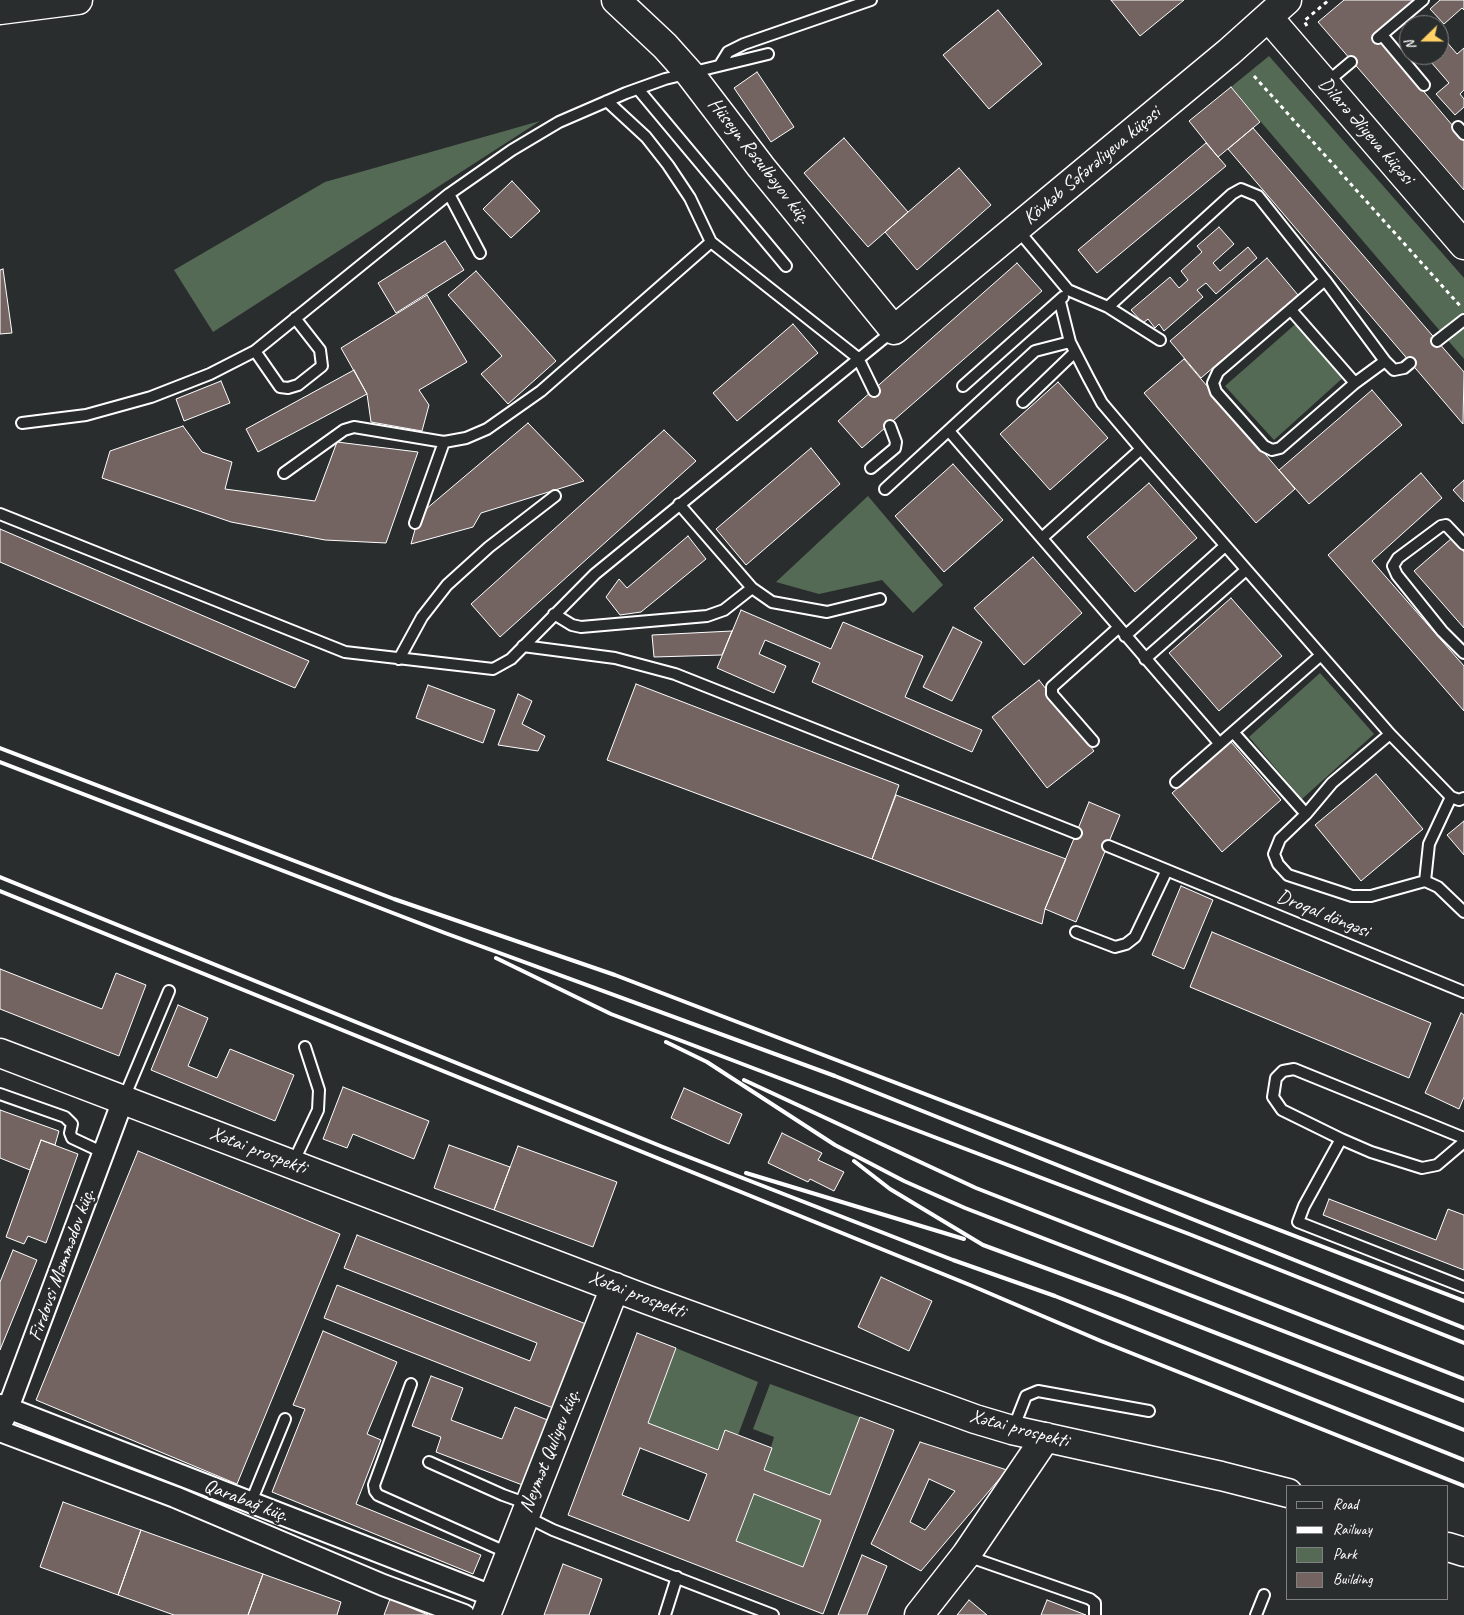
<!DOCTYPE html>
<html>
<head>
<meta charset="utf-8">
<style>
  body { margin:0 }
  #map { position:relative; width:1464px; height:1615px; overflow:hidden; background:#2a2d2e; font-family:Caveat,sans-serif }
  canvas { display:block }
  .legend { position:absolute; left:1286px; top:1485px; width:162px; height:115px; box-sizing:border-box; background:#2a2d2e; border:1px solid #7f8182; margin:0; padding:6px 9px; list-style:none; font-size:15px; color:#fff }
  .legend li { display:flex; align-items:center; gap:10px; height:25px }
  .legend b { width:25px; border:1px solid #7f8182 }
  .north { position:absolute; left:1399px; top:15px; width:50px; height:50px; box-sizing:border-box; background:#2a2d2e; border:1px solid #7f8182; border-radius:50%; rotate:248deg; font-size:14px; font-weight:700; line-height:20px; text-align:center; color:#fff }
  .north::after { content:''; display:block; margin:auto; width:18px; height:22px; background:#ffd166; clip-path:polygon(50% 0,100% 100%,50% 72%,0 100%) }
</style>
</head>
<body>
<div id="map">
<canvas width="1464" height="1615"></canvas>
<ul class="legend">
<li><b style="height:6px;background:#2a2d2e"></b>Road</li>
<li><b style="height:6px;background:#fff"></b>Railway</li>
<li><b style="height:14px;background:#556a55"></b>Park</li>
<li><b style="height:14px;background:#736462"></b>Building</li>
</ul>
<div class="north">N</div>
</div>
<script>
const ctx = document.querySelector('canvas').getContext('2d');
ctx.lineJoin = 'round';
function paint(path, color) { ctx.fillStyle = color; ctx.fill(path, 'evenodd'); }
const toPath = rows => new Path2D(rows.map(r => 'M' + r).join(''));
function stroke(path, color, width, dash) { ctx.strokeStyle = color; ctx.lineWidth = width; ctx.lineCap = dash ? 'butt' : 'round'; ctx.setLineDash(dash || []); ctx.stroke(path); }
function drawText(font, color, halo, rows, align = 'center') {
  ctx.font = font + ' Caveat,sans-serif'; ctx.lineWidth = 5; ctx.setLineDash([]); ctx.textBaseline = 'middle'; ctx.strokeStyle = halo; ctx.fillStyle = color; for (const [text, x, y, turn = 0] of rows) {
    ctx.save(); ctx.translate(x, y); ctx.rotate((+turn || 0) * Math.PI / 180); ctx.textAlign = isNaN(turn) ? turn : align; if (halo) ctx.strokeText(text, 0, 0); ctx.fillText(text, 0, 0); ctx.restore();
  }
}
const green = toPath([
  [1269,56,1464,278,1464,359,1231,87],
  [540,121,213,332,174,270,325,182],
  [1299,321,1346,375,1274,440,1225,386],
  [868,496,943,585,913,613,882,580,819,594,776,582],
  [1320,673,1374,734,1302,799,1249,737],
  [676,1348,758,1382,738,1435,725,1430,718,1450,648,1423],
  [770,1384,860,1417,830,1495,764,1470,774,1437,753,1429],
  [754,1494,821,1520,803,1567,736,1541]
]);
const building = toPath([
  [1111,0,1184,0,1140,36,1111,0],
  [1344,0,1415,0,1375,34,1464,139,1464,190,1318,22,1344,0],
  [1440,0,1464,0,1464,10,1462,8,1444,24,1430,9,1440,0],
  [998,10,1042,64,989,109,943,55,998,10],
  [1424,16,1432,25,1414,25,1424,16],
  [1439,33,1457,54,1464,48,1464,90,1460,94,1464,99,1464,107,1455,115,1436,94,1449,83,1425,55,1439,55,1439,33],
  [757,72,794,127,771,142,734,88,757,72],
  [1231,87,1260,122,1218,157,1189,121,1231,87],
  [1253,128,1464,372,1463,424,1228,149,1253,128],
  [844,138,908,212,868,247,804,173,844,138],
  [1206,143,1226,166,1097,273,1078,250,1206,143],
  [959,168,991,205,917,270,885,232,959,168],
  [512,181,540,211,511,238,483,209,512,181],
  [1219,227,1234,244,1213,263,1220,271,1248,247,1257,258,1216,294,1206,283,1197,290,1203,297,1164,331,1159,324,1155,328,1148,319,1143,323,1131,310,1170,277,1179,288,1188,280,1181,271,1202,252,1197,246,1219,227],
  [445,241,464,270,396,313,378,283,445,241],
  [1267,258,1298,295,1201,378,1170,341,1267,258],
  [1017,263,1042,291,862,448,838,421,1017,263],
  [3,269,12,333,0,334,0,270,3,269],
  [476,271,556,361,508,404,481,374,502,356,448,295,476,271],
  [427,295,467,362,419,390,429,405,422,431,371,422,367,394,341,348,427,295],
  [793,324,818,353,737,421,713,393,793,324],
  [1184,359,1295,489,1256,523,1144,393,1184,359],
  [354,370,367,394,258,452,246,429,354,370],
  [221,381,230,403,184,421,176,399,221,381],
  [1058,382,1108,438,1050,490,1000,434,1058,382],
  [1372,390,1402,425,1309,504,1279,470,1372,390],
  [528,423,584,481,481,513,473,527,411,544,419,515,528,423],
  [183,426,202,452,232,462,225,489,315,501,337,442,418,452,386,543,325,540,231,522,102,478,110,451,183,426],
  [664,430,696,461,500,637,471,604,664,430],
  [811,448,840,484,746,565,716,529,811,448],
  [953,464,1003,520,944,572,895,516,953,464],
  [1421,473,1442,498,1372,561,1464,666,1464,711,1328,555,1421,473],
  [1464,480,1464,502,1453,490,1464,480],
  [1149,483,1197,538,1135,592,1087,537,1149,483],
  [0,529,309,661,295,688,0,562,0,529],
  [688,536,706,559,641,612,620,615,606,597,619,579,627,588,688,536],
  [1452,538,1464,552,1464,628,1414,571,1452,538],
  [1033,557,1082,613,1024,665,974,608,1033,557],
  [1231,598,1282,656,1219,711,1169,653,1231,598],
  [741,610,831,649,843,622,923,656,905,697,982,730,972,752,812,682,820,663,765,640,759,654,786,666,774,693,717,668,741,610],
  [953,627,982,642,952,701,923,687,953,627],
  [732,631,722,655,654,657,652,635,732,631],
  [1039,680,1094,751,1047,788,992,717,1039,680],
  [636,684,899,785,872,859,607,760,636,684],
  [428,685,495,710,483,743,416,718,428,685],
  [518,694,532,701,522,724,545,736,538,751,498,745,518,694],
  [1231,742,1281,800,1222,852,1172,793,1231,742],
  [1376,774,1423,829,1361,881,1315,825,1376,774],
  [896,795,1066,859,1045,909,1042,924,872,859,896,795],
  [1089,802,1120,815,1076,922,1045,909,1089,802],
  [1464,821,1464,855,1447,835,1464,821],
  [1181,886,1213,900,1184,969,1152,955,1181,886],
  [1212,932,1431,1023,1409,1078,1190,987,1212,932],
  [0,969,102,1009,116,973,146,985,119,1056,0,1009,0,969],
  [178,1005,208,1018,188,1066,217,1078,230,1049,294,1075,275,1121,151,1070,178,1005],
  [1461,1013,1464,1015,1464,1097,1459,1109,1425,1093,1461,1013],
  [343,1087,429,1121,414,1159,353,1134,347,1148,323,1139,343,1087],
  [684,1088,742,1114,729,1144,671,1118,684,1088],
  [0,1110,59,1131,55,1145,41,1140,30,1170,0,1158,0,1110],
  [782,1133,822,1153,818,1160,844,1172,834,1191,810,1179,808,1182,768,1163,782,1133],
  [41,1140,78,1154,46,1243,28,1236,24,1244,6,1237,41,1140],
  [449,1145,510,1167,494,1210,434,1188,449,1145],
  [518,1146,617,1182,593,1247,494,1210,518,1146],
  [138,1151,340,1234,237,1484,36,1400,138,1151],
  [1329,1199,1436,1240,1448,1209,1464,1215,1464,1270,1323,1215,1329,1199],
  [357,1235,586,1324,553,1408,324,1318,337,1285,530,1361,537,1343,344,1268,357,1235],
  [13,1250,37,1260,0,1350,0,1282,13,1250],
  [881,1277,932,1301,909,1351,858,1327,881,1277],
  [323,1331,397,1362,367,1434,381,1440,356,1504,481,1555,473,1574,272,1492,305,1409,293,1405,323,1331],
  [637,1333,676,1348,648,1423,718,1450,725,1430,772,1448,764,1470,830,1495,860,1417,894,1430,823,1614,568,1515,637,1333],
  [640,1448,707,1474,689,1521,622,1495,640,1448],
  [754,1494,821,1520,803,1567,736,1541,754,1494],
  [431,1376,463,1388,451,1420,502,1439,515,1407,550,1421,525,1486,436,1452,441,1437,412,1426,431,1376],
  [920,1442,1007,1470,921,1571,871,1544,920,1442],
  [929,1479,955,1491,925,1530,910,1522,929,1479],
  [63,1502,141,1530,118,1595,40,1567,63,1502],
  [141,1530,263,1574,248,1615,174,1615,118,1595,141,1530],
  [862,1555,887,1566,867,1615,838,1615,862,1555],
  [563,1564,602,1579,589,1615,544,1615,563,1564],
  [263,1574,341,1602,337,1615,248,1615,263,1574],
  [390,1599,428,1615,384,1615,390,1599],
  [969,1600,987,1615,957,1615,969,1600],
  [1047,1600,1086,1615,1041,1615,1047,1600]
]);
const path = toPath([
  [1307,26,1304,21,1329,0],
  [1254,76,1462,308]
]);
const lane = toPath([
  [1382,35,1424,85],
  [1378,38,1423,0],
  [720,65,728,52,744,44,871,0],
  [1326,83,1351,62],
  [638,89,786,266],
  [607,101,646,137,668,165,690,198,711,242,858,358,874,391],
  [1458,127,1464,134],
  [449,194,480,253],
  [1017,229,1068,290,1108,307,1160,340],
  [1325,280,1218,372,1213,383,1216,392,1264,446,1272,450,1280,448,1355,383,1385,361],
  [1060,302,1070,342,1088,377,1102,403,1141,449],
  [1108,307,1232,194,1241,189,1258,196,1325,280,1385,361,1394,370,1404,368,1410,363],
  [1291,310,1355,383],
  [1437,341,1464,320],
  [255,351,280,387,288,388,298,385,322,366,320,350,295,318],
  [963,386,1063,297],
  [1023,402,1075,352],
  [22,423,86,415,151,397,210,374,255,351,449,194,512,150,559,122,626,93,665,79,768,54],
  [949,431,1219,743],
  [871,468,895,448,896,442,890,426],
  [284,473,344,430,354,427,444,442,466,438,487,429,541,391,711,242],
  [885,489,1035,351,1070,342],
  [679,504,752,588,772,602,827,612,880,599],
  [0,514,345,652,493,669,511,659,595,574,894,330],
  [415,523,444,442],
  [1042,538,1141,449,1390,734,1451,797,1459,800,1464,798],
  [1464,544,1446,525,1441,526,1398,558,1393,566,1397,575,1442,631,1464,653],
  [554,614,572,625,581,627,707,616,724,610,752,588],
  [1125,636,1225,546],
  [523,646,615,658,675,674,1076,833],
  [399,659,422,617,447,585,489,547,555,496],
  [1145,659,1246,570],
  [1233,732,1306,814],
  [1390,734,1332,783,1306,814,1280,839,1274,854,1278,864,1288,875,1352,896,1371,896,1425,881,1438,887,1464,912],
  [1093,741,1052,694,1052,687,1118,628],
  [1176,782,1321,655],
  [1108,846,1464,992],
  [1425,881,1429,844,1451,797],
  [1076,932,1115,947,1126,944,1135,937,1167,870],
  [0,1094,65,1117,72,1124,70,1133,72,1138,104,1153],
  [124,1098,169,991],
  [1341,1139,1282,1110,1273,1097,1276,1078,1283,1071,1294,1069,1464,1138],
  [1464,1142,1437,1165,1422,1168,1371,1152,1341,1139,1304,1206,1298,1222,1464,1287],
  [293,1163,318,1110,319,1090,305,1047],
  [411,1384,374,1485,375,1491,378,1495,508,1553],
  [1013,1429,1026,1396,1038,1391,1149,1411],
  [429,1462,503,1495,528,1504],
  [251,1502,285,1419],
  [525,1516,553,1530,773,1615],
  [967,1556,1090,1599,1095,1603,1095,1615],
  [665,1615,677,1577],
  [1256,1615,1264,1595]
]);
const street = toPath([
  [0,1405,492,1596],
  [4,1419,123,1100],
  [0,1431,175,1497,383,1585,464,1615]
]);
const secondary = toPath([
  [616,0,665,46,690,74,761,167,894,330,1229,52,1287,0],
  [0,10,78,0],
  [1268,17,1464,245],
  [0,1053,648,1300,975,1419,1012,1430,1221,1476,1288,1493],
  [1448,1547,1464,1552],
  [486,1615,615,1287],
  [919,1615,966,1555,1046,1437]
]);
const rail = toPath([
  [0,748,394,899,615,975,1464,1301],
  [0,762,445,933,835,1076,1464,1328],
  [0,877,663,1147,953,1260,1055,1296,1464,1460],
  [0,891,970,1285,1101,1341,1464,1486],
  [496,958,611,1014,1189,1234,1464,1343],
  [666,1042,707,1062,835,1145,904,1181,965,1208,1464,1401],
  [744,1080,976,1188,1464,1379],
  [854,1161,890,1189,983,1245,1124,1297,1464,1430],
  [746,1173,964,1239]
]);
const streetNames = [
  ["Dilarə Əliyeva küçəsi",1366,131,49],
  ["Hüseyn Rəsulbəyov küç.",759,161,52],
  ["Kövkəb Səfərəliyeva küçəsi",1092,166,-40],
  ["Droqal döngəsi",1323,914,22],
  ["Xətai prospekti",258,1151,21],
  ["Firdovsi Məmmədov küç.",62,1265,-70],
  ["Xətai prospekti",637,1295,21],
  ["Xətai prospekti",1019,1429,15],
  ["Neymət Quliyev küç.",550,1451,-68],
  ["Qarabağ küç.",246,1501,21]
];
paint(green, '#556a55');
paint(building, '#736462');
stroke(building, '#fff', 1);
stroke(lane, '#fff', 14);
stroke(street, '#fff', 24);
stroke(secondary, '#fff', 31);
stroke(path, '#fff', 3, [4, 4]);
stroke(lane, '#2a2d2e', 10);
stroke(street, '#2a2d2e', 20);
stroke(secondary, '#2a2d2e', 28);
stroke(rail, '#fff', 4);
drawText('20px', '#fff', '#2a2d2e', streetNames);
</script>
</body>
</html>
